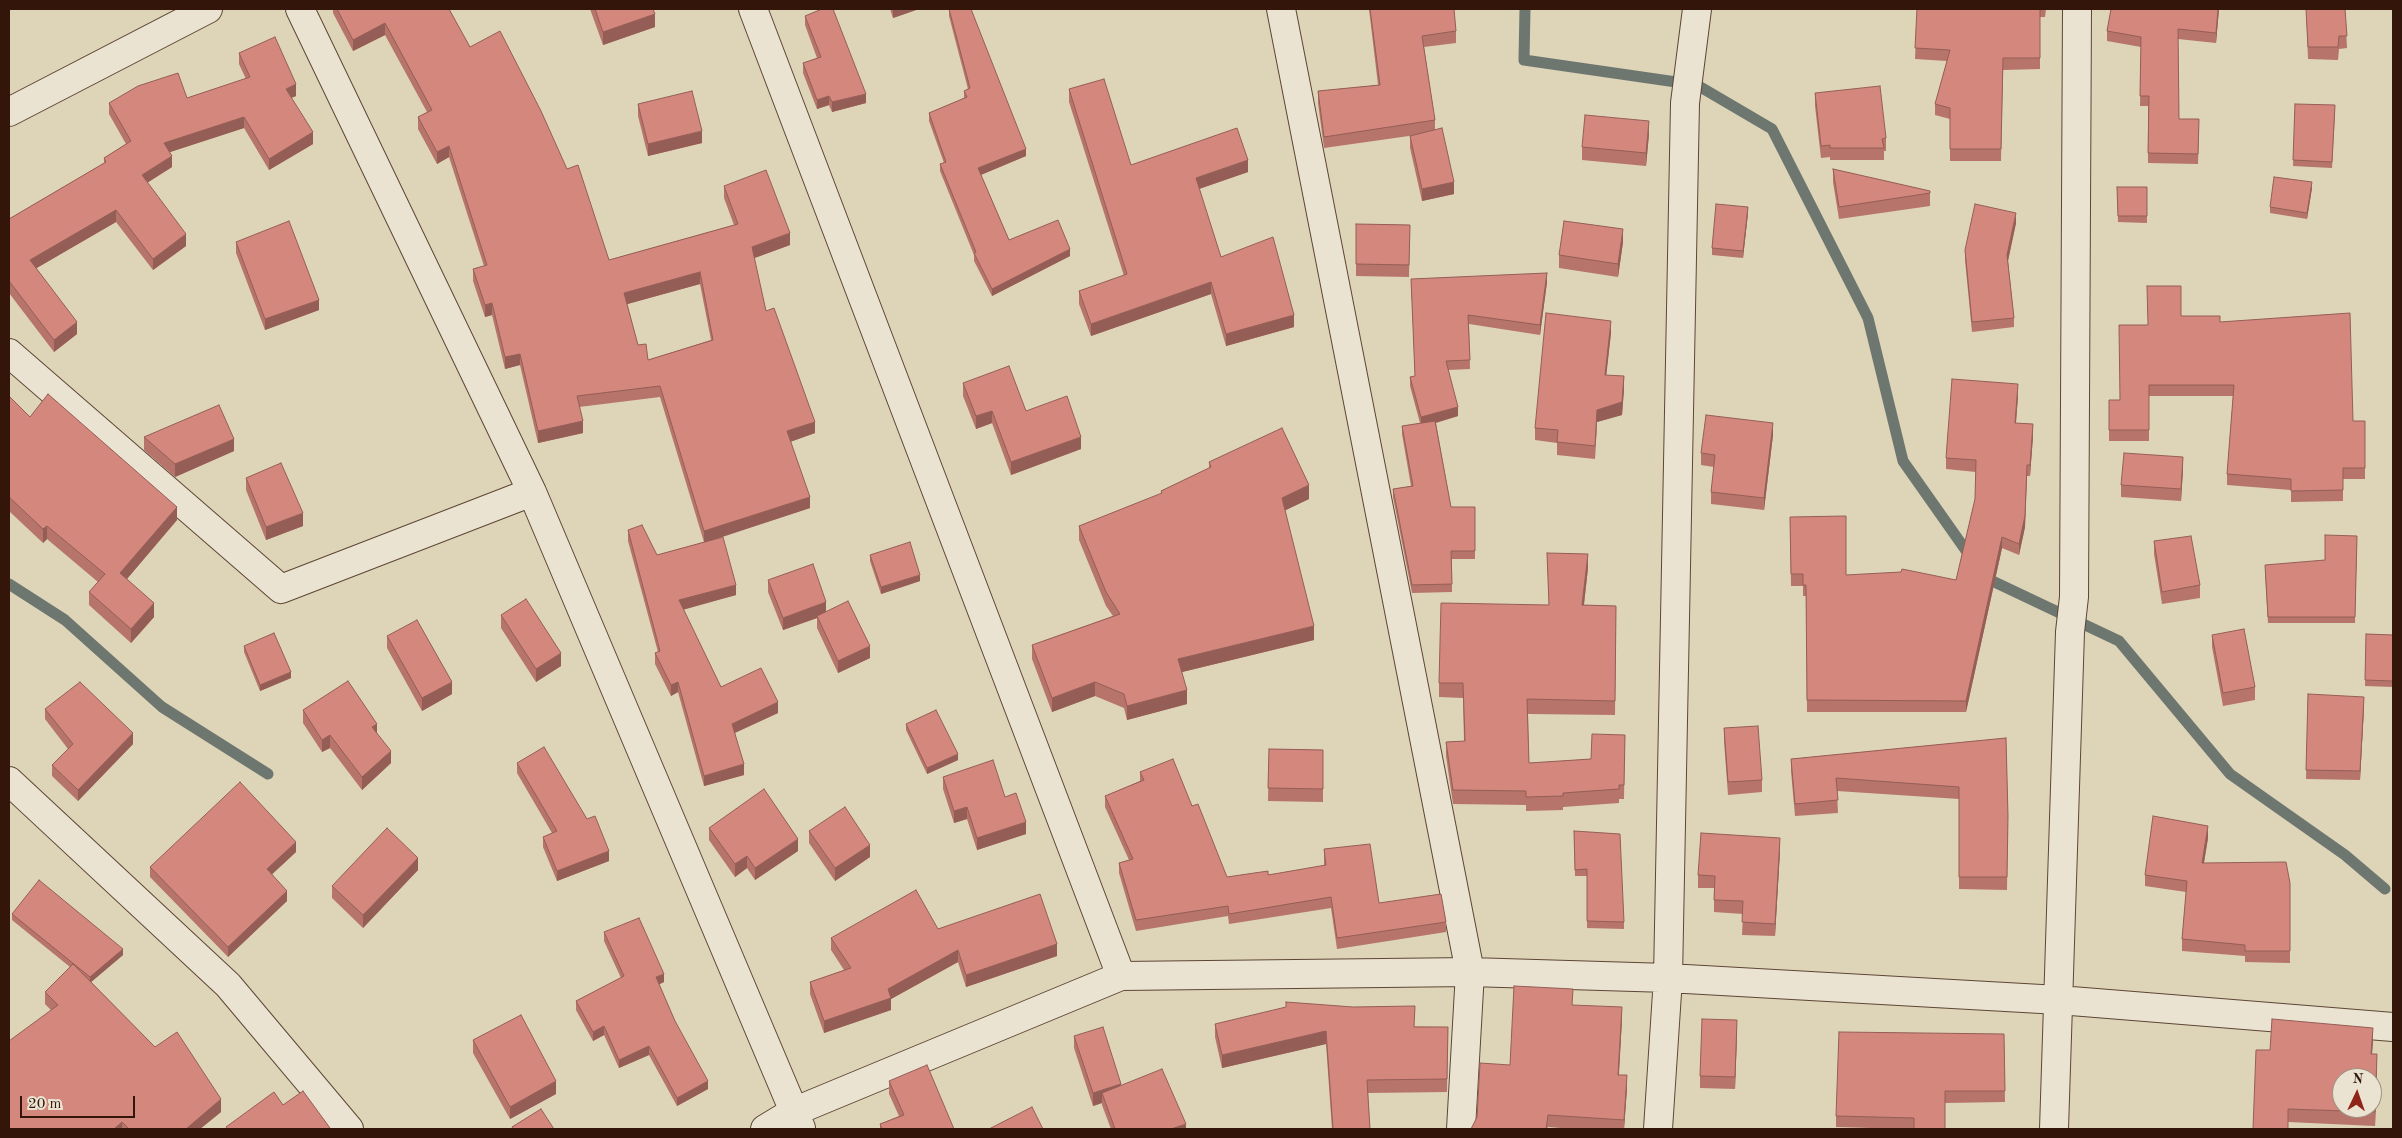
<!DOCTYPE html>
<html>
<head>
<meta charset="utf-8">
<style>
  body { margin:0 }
  #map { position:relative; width:2402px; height:1138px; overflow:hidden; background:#ded4b8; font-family:"Old Standard TT",serif }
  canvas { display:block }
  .frame { position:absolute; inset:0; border:10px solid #331609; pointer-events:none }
  .north { position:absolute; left:2332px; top:1068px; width:50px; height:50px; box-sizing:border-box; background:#eae3d1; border:1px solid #a19181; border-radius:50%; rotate:3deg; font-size:14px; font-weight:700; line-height:20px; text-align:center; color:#331609 }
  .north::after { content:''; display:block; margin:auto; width:18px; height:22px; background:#8f2418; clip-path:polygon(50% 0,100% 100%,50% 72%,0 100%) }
  .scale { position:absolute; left:20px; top:1096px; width:115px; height:22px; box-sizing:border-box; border:2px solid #331609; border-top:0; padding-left:6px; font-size:15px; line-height:18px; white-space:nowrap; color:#331609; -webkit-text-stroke:4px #eae3d1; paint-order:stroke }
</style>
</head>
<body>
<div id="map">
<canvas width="2402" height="1138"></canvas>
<div class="frame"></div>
<div class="north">N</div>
<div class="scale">20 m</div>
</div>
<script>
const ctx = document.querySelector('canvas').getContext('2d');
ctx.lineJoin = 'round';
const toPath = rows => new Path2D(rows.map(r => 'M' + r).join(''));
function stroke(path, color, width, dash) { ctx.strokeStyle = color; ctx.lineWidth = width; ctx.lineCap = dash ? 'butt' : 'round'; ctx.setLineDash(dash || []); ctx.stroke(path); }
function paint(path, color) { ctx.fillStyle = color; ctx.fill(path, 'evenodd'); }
const stream = toPath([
  [1525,9,1524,60,1697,85,1772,129,1868,318,1903,461,1972,559],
  [1983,574,1986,578,2119,641,2230,774,2345,855,2385,889],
  [9,584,65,620,162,707,268,774]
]);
const street = toPath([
  [300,9,532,492,801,1128],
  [753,9,1121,976],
  [1281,9,1470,972,1461,1129],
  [9,112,208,9],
  [9,353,281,589,532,492],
  [9,781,228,985,349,1129],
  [765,1129,793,1112,1121,976,1470,972,1668,978,2059,1000,2393,1027],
  [1658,1129,1668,978,1685,103,1697,9],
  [2054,1129,2070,632,2074,597,2077,9]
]);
const wall = toPath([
  [333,9,449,9,470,47,567,169,609,260,734,225,724,198,724,186,790,245,754,258,766,311,815,433,790,442,810,508,711,540,736,595,683,609,721,687,778,713,735,733,744,775,704,786,678,692,671,696,655,664,655,653,658,652,628,541,628,530,657,555,704,542,660,397,579,407,583,433,538,443,520,365,505,369,492,315,485,317,473,281,473,269,484,266,449,157,437,164,418,129,418,117,427,112,385,35,353,51,333,13],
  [700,284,711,340,648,360,638,345,627,304],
  [590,9,653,9,655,27,603,45],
  [890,9,919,9,893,18],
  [949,9,1026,156,981,175,1009,240,1070,256,992,296,974,261,974,255,940,171,940,164,944,163,929,121,929,113,964,98,964,91,968,89,949,16],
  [1369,9,1454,9,1456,31,1456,43,1424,47,1435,120,1435,130,1454,194,1422,201,1410,148,1410,136,1416,135,1324,148,1318,103,1318,91,1378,85],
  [1917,9,2046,9,2045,17,2040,17,2040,69,2003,70,2001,161,1950,161,1950,119,1935,115,1935,104,1947,61,1915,59],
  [2111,9,2219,9,2216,43,2178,39,2179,119,2199,129,2198,164,2148,163,2148,106,2140,106,2141,47,2107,41,2107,31],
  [2306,9,2345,9,2347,48,2339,49,2338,60,2308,59],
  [805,16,866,103,832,112,829,105,817,109,803,73,803,63,817,58,805,25],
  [239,53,296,96,291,98,313,144,269,170,244,128,170,152,172,167,147,183,186,246,153,270,116,222,36,268,77,334,54,352,9,293,9,219,104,163,104,158,126,144,109,114,109,103,187,98,246,79,239,64],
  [1069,89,1131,165,1248,172,1199,189,1221,257,1294,327,1226,346,1211,294,1091,336,1079,304,1079,291,1124,276,1069,102],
  [1815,93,1886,138,1886,151,1884,151,1884,160,1830,160,1830,157,1821,158,1815,106],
  [638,104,702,143,648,156,638,116],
  [2295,104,2335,112,2332,168,2293,166],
  [1649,134,1646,166,1582,160,1582,147],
  [1833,169,1930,191,1930,206,1839,219,1833,182],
  [2117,187,2147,187,2147,223,2118,222],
  [2312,188,2307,219,2270,213,2270,207],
  [1748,213,1743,258,1712,255,1712,248],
  [2016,223,2008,261,2014,318,2014,327,1972,332,1965,260,1965,250],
  [1356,224,1410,225,1409,277,1356,276],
  [236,242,319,310,265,330,236,253],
  [1623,242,1618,277,1559,268,1559,255],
  [1411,279,1547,282,1540,335,1469,324,1470,369,1448,370,1458,416,1436,423,1451,507,1475,507,1475,559,1452,559,1452,592,1412,593,1393,497,1393,489,1411,486,1402,434,1402,426,1420,423,1410,386,1410,377,1415,376],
  [2181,316,2220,322,2353,421,2365,421,2365,479,2343,479,2343,501,2291,502,2291,490,2227,485,2227,474,2233,396,2149,396,2149,441,2109,441,2109,400,2120,400,2148,325],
  [1611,333,1606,375,1624,389,1622,415,1597,422,1595,459,1557,455,1557,443,1535,440,1535,428],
  [963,383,1026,411,1081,449,1011,475,992,423,976,429,963,396],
  [9,396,30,417,177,520,127,579,154,617,131,643,89,605,89,592,98,582,47,539,43,543,9,511],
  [2018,396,2016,423,2033,436,2030,476,2027,476,2025,527,2019,555,2002,548,1966,712,1807,712,1806,596,1803,596,1803,586,1791,586,1790,517,1846,575,1956,580,1975,499,1976,472,1946,469,1946,458],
  [1773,435,1764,510,1711,504,1711,492,1714,467,1701,465,1701,453],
  [144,437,234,451,175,477,144,450],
  [1209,462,1309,499,1285,510,1314,640,1182,672,1187,704,1127,720,1124,708,1095,696,1052,712,1032,659,1032,645,1113,616,1106,606,1079,540,1079,526,1161,494,1161,491,1209,468],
  [2183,469,2181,501,2121,497,2121,485],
  [246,478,303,526,266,540,246,490],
  [2357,536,2355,623,2268,623,2265,572,2325,560],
  [2154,541,2200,585,2200,598,2162,604,2154,554],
  [1547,553,1588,568,1584,605,1616,606,1615,715,1528,714,1529,763,1591,759,1625,735,1624,799,1619,799,1619,803,1563,807,1563,810,1526,811,1526,805,1453,804,1446,756,1446,742,1464,741,1463,698,1439,697,1439,683,1549,605],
  [870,555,920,581,881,594,870,561],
  [768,580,826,611,870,658,838,673,817,628,817,618,783,630,768,592],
  [501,615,561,666,536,682,501,628],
  [2366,634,2393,635,2393,687,2365,686],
  [2212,635,2255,687,2255,700,2223,706,2212,647],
  [387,636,452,694,422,711,387,648],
  [244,646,291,678,260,691,244,652],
  [2308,694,2364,707,2360,780,2306,779],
  [45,709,133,744,78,801,52,776,52,765,68,749,45,719],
  [303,710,377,733,391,763,362,790,330,748,322,752,303,723],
  [906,724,958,760,927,774,906,730],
  [1724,728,1762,780,1762,792,1728,795,1724,741],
  [2006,738,2008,816,2007,890,1959,889,1959,799,1837,791,1838,813,1795,816,1791,771,1791,759],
  [1269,749,1323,750,1323,802,1268,801],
  [517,763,609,861,557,881,543,847,543,837,552,833,517,773],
  [1140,772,1192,806,1227,877,1268,875,1324,866,1324,849,1379,903,1446,922,1446,932,1337,949,1331,908,1229,924,1228,916,1136,931,1119,873,1119,863,1129,860,1105,807,1105,796,1140,781],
  [943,777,1005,797,1026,834,977,850,967,819,954,823,943,789],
  [709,828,798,851,755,880,747,868,735,877,709,840],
  [809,831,870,857,835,881,809,843],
  [1574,831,1624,922,1624,929,1587,928,1587,876,1575,876],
  [2208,838,2204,863,2290,883,2290,963,2245,962,2245,956,2182,951,2182,939,2186,892,2145,886,2145,875],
  [1780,851,1775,936,1742,935,1743,914,1714,912,1714,888,1698,888,1698,875],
  [296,852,272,874,287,901,228,957,150,877,150,867],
  [418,870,363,928,332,898,332,886],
  [12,914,123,955,91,982,155,1047,221,1112,200,1129,9,1129,51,1010,45,1004,45,992,70,967,12,920],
  [938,929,1057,956,966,987,958,962,891,999,891,1010,824,1033,810,994,810,982,844,970,831,950,831,938],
  [604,932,664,982,659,984,675,1021,708,1089,677,1106,649,1055,619,1068,604,1035,593,1041,576,1010,576,1001,621,978,604,941],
  [1572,1005,1622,1019,1619,1075,1627,1088,1624,1129,1573,1129,1548,1127,1547,1129,1471,1129,1510,1065],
  [1215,1024,1448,1027,1447,1092,1368,1093,1370,1129,1332,1129,1326,1044,1222,1068,1215,1037],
  [1737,1033,1735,1089,1700,1088,1700,1076],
  [2004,1034,2005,1102,1945,1103,1945,1129,1906,1129,1836,1127,1836,1116],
  [1074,1036,1121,1085,1186,1129,1111,1129,1102,1105,1102,1103,1093,1106,1074,1048],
  [473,1040,556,1094,510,1119,473,1053],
  [2373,1041,2372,1054,2377,1068,2375,1126,2288,1122,2270,1050],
  [889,1081,954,1129,880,1129,880,1124,899,1116,889,1094]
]);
const shadedWall = toPath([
  [893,9,919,9,893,18],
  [2218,9,2219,9,2216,43,2216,33],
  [655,14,655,27,603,45,603,32],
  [385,23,385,35,353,51,353,40],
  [296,84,296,96,286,100,286,89],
  [866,94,866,103,832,112,832,102],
  [829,96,829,105,817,109,817,100],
  [244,117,244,128,164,154,164,143],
  [1649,121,1649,134,1646,166,1646,153],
  [702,131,702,143,648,156,648,144],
  [313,132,313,144,269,170,269,159],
  [449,146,449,157,437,164,437,152],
  [1026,149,1026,156,978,176,978,168],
  [172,156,172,167,142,186,142,175],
  [1248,160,1248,172,1196,190,1196,178],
  [1454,182,1454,194,1422,201,1422,189],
  [2312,182,2312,188,2307,219,2307,213],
  [1748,207,1748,213,1743,258,1743,251],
  [116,210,116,222,30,272,30,260],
  [2016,213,2016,223,2007,265,2007,255],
  [1623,229,1623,242,1618,277,1618,264],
  [790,233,790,245,752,259,752,247],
  [186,234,186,246,153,270,153,259],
  [1070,249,1070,256,992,296,992,289],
  [700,272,700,284,624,305,624,293],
  [1547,273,1547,282,1540,335,1540,325],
  [1211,282,1211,294,1091,336,1091,324],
  [319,300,319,310,265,330,265,319],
  [492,303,492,315,485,317,485,305],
  [1294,315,1294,327,1226,346,1226,334],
  [1611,321,1611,333,1605,387,1605,375],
  [77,322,77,334,54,352,54,340],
  [520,354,520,365,505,369,505,357],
  [1624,376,1624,389,1622,415,1597,422,1595,459,1597,410],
  [2018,384,2018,396,2015,434,2015,423],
  [1458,407,1458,416,1421,427,1421,417],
  [992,411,992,423,976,429,976,416],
  [583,421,583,433,538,443,538,431],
  [815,422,815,433,787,443,787,431],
  [1773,423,1773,435,1764,510,1764,498],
  [2033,424,2033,436,2030,476,2030,465],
  [1081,437,1081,449,1011,475,1011,462],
  [234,439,234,451,175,477,175,464],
  [2183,457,2183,469,2181,501,2181,489],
  [2027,465,2025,527,2019,555,2019,544],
  [1309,485,1309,499,1282,512,1282,498],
  [810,497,810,508,704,543,704,531],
  [177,507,177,520,120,587,120,573],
  [303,513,303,526,266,540,266,527],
  [47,526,47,539,43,543,43,529],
  [2002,537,2002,548,1966,712,1966,701],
  [1588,554,1588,568,1582,620,1582,605],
  [920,575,920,581,881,594,881,587],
  [736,585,736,595,679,611,679,600],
  [826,602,826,614,817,616,817,618,783,630,783,618],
  [154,603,154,617,131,643,131,629],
  [1314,626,1314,640,1178,673,1178,659],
  [870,646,870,658,838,673,838,661],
  [561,653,561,666,536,682,536,669],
  [291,672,291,678,260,691,260,685],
  [452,682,452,694,422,711,422,698],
  [678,682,678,692,671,696,671,685],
  [1095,682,1095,696,1052,712,1052,698],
  [1187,690,1187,704,1127,720,1127,706],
  [2364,697,2364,707,2360,780,2360,771],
  [778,702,778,713,732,734,732,724],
  [377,724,377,736,372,727],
  [133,733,133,744,78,801,78,790],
  [330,735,330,748,322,752,322,740],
  [391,751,391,763,362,790,362,777],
  [958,754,958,760,927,774,927,768],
  [744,764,744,775,704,786,704,776],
  [967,807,967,819,954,823,954,811],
  [1026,822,1026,834,977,850,977,838],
  [2208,826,2208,838,2202,874,2202,863],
  [1780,838,1780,851,1775,936,1775,924],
  [798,839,798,851,755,880,755,868],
  [296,842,296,852,267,879,267,869],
  [870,845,870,857,835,881,835,868],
  [609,851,609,861,557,881,557,871],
  [747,856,747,868,735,877,735,864],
  [418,858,418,870,363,928,363,915],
  [287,891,287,901,228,957,228,947],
  [1057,944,1057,956,966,987,966,975],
  [123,949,123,955,90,983,90,977],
  [958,950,958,962,891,999,891,1010,824,1033,824,1021,888,989],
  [664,974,664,982,656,986,656,977],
  [1622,1007,1622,1019,1618,1087,1618,1075],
  [1737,1020,1737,1033,1735,1089,1735,1077],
  [604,1026,604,1035,593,1041,593,1032],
  [2373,1028,2373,1041,2371,1067,2371,1054],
  [1326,1031,1326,1044,1222,1068,1222,1055],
  [649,1046,649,1055,619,1068,619,1060],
  [2377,1054,2377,1068,2375,1126,2375,1112],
  [1627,1075,1627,1088,1624,1129,1624,1120],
  [556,1081,556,1094,510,1119,510,1107],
  [708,1081,708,1089,677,1106,677,1098],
  [1121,1084,1121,1096,1102,1093,1102,1103,1093,1106,1093,1093],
  [221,1099,221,1112,200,1129,186,1129],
  [122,1122,122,1129,114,1129],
  [1186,1124,1186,1129,1171,1129]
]);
const building = toPath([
  [337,9,449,9,470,47,500,31,541,111,567,169,578,165,609,260,738,224,724,186,766,170,790,233,752,247,766,311,774,308,815,422,787,431,810,497,704,531,660,386,577,396,583,421,538,431,520,354,505,357,492,303,485,305,473,269,487,265,449,146,437,152,418,117,432,110,385,23,353,40,337,9],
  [700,272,713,340,648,360,646,344,638,345,624,293,700,272],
  [595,9,653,9,655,14,603,32,595,9],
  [822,9,833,9,866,94,832,102,829,96,817,100,803,63,821,57,805,16,822,9],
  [949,9,971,9,1026,149,978,168,1009,240,1058,220,1070,249,992,289,974,253,976,252,940,164,946,162,929,113,967,97,964,91,970,88,949,9],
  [1370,9,1454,9,1456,31,1422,36,1435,120,1324,137,1318,91,1380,85,1370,9],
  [1917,9,2040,9,2040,58,2003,58,2001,149,1950,149,1950,108,1935,104,1950,50,1915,48,1917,9],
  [2111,9,2218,9,2216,33,2178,29,2179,119,2199,119,2198,154,2148,153,2149,96,2140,96,2141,37,2107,31,2111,9],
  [2306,9,2345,9,2347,36,2339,36,2338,47,2308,47,2306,9],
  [275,37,296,84,286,89,313,132,269,159,244,117,164,143,172,156,142,175,186,234,153,259,116,210,30,260,77,322,54,340,9,281,9,219,106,162,104,158,131,141,109,103,138,86,178,73,187,98,250,77,239,53,275,37],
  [1104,79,1131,165,1237,128,1248,160,1196,178,1221,257,1273,237,1294,315,1226,334,1211,282,1091,324,1079,291,1127,274,1069,89,1104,79],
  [1880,86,1886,138,1882,139,1884,148,1830,148,1830,145,1821,146,1815,93,1880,86],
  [692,91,702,131,648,144,638,104,692,91],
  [2295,104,2335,105,2332,162,2293,160,2295,104],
  [1585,115,1649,121,1646,153,1582,147,1585,115],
  [1442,128,1454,182,1422,189,1410,136,1442,128],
  [1833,169,1930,191,1930,193,1839,207,1833,169],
  [2274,177,2312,182,2307,213,2270,207,2274,177],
  [2117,187,2147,187,2147,216,2118,216,2117,187],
  [1716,204,1748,207,1743,251,1712,248,1716,204],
  [1975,204,2016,213,2007,255,2014,318,1972,322,1965,250,1975,204],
  [289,221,319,300,265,319,236,242,289,221],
  [1564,221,1623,229,1618,264,1559,255,1564,221],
  [1356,224,1410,225,1409,265,1356,264,1356,224],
  [1547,273,1540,325,1468,315,1470,360,1446,361,1458,407,1421,417,1410,377,1415,376,1411,279,1547,273],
  [2147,286,2181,286,2181,316,2220,316,2220,322,2350,313,2353,421,2365,421,2365,468,2343,468,2343,490,2291,491,2291,479,2227,474,2234,385,2149,385,2149,430,2109,430,2109,400,2120,400,2119,325,2148,325,2147,286],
  [1546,313,1611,321,1605,375,1624,376,1622,402,1597,410,1595,446,1557,442,1558,430,1535,428,1546,313],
  [1009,366,1026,411,1067,396,1081,437,1011,462,992,411,976,416,963,383,1009,366],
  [1952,379,2018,384,2015,423,2033,424,2030,465,2027,465,2025,516,2019,544,2002,537,1966,701,1807,700,1806,585,1803,585,1803,574,1791,574,1790,517,1846,516,1846,575,1901,572,1902,569,1956,580,1975,499,1976,460,1946,458,1952,379],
  [48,394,177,507,120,573,154,603,131,629,89,592,105,574,47,526,43,529,9,497,9,396,30,417,48,394],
  [219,405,234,439,175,464,144,437,219,405],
  [1706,415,1773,423,1764,498,1711,492,1715,455,1701,453,1706,415],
  [1435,421,1451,507,1475,507,1475,551,1451,551,1452,584,1412,585,1393,489,1413,486,1402,426,1435,421],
  [1282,428,1309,485,1282,498,1314,626,1178,659,1187,690,1127,706,1124,694,1095,682,1052,698,1032,645,1120,614,1106,592,1079,526,1162,493,1161,491,1211,467,1209,462,1282,428],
  [2124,453,2183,457,2181,489,2121,485,2124,453],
  [281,463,303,513,266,527,246,478,281,463],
  [642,525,657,555,723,537,736,585,679,600,721,687,761,668,778,702,732,724,744,764,704,776,678,682,671,685,655,653,660,651,628,530,642,525],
  [2325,535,2357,536,2355,617,2268,617,2265,565,2325,560,2325,535],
  [2191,536,2200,585,2162,592,2154,541,2191,536],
  [910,542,920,575,881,587,870,555,910,542],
  [1547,553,1588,554,1582,605,1616,606,1615,701,1527,699,1529,763,1591,759,1592,734,1625,735,1624,785,1619,785,1619,789,1563,793,1563,796,1526,797,1526,791,1453,790,1446,742,1465,741,1463,683,1439,683,1441,603,1549,605,1547,553],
  [813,564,826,602,783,618,768,580,813,564],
  [526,599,561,653,536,669,501,615,526,599],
  [848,601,870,646,838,661,817,616,848,601],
  [417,620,452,682,422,698,387,636,417,620],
  [2244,629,2255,687,2223,693,2212,635,2244,629],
  [274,633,291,672,260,685,244,646,274,633],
  [2366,634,2393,635,2393,681,2365,680,2366,634],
  [348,681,377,724,372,727,391,751,362,777,330,735,322,740,303,710,348,681],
  [80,682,133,733,78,790,52,765,73,744,45,709,80,682],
  [2308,694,2364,697,2360,771,2306,770,2308,694],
  [936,710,958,754,927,768,906,724,936,710],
  [1758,726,1762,780,1728,782,1724,728,1758,726],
  [2006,738,2008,816,2007,877,1959,877,1959,787,1836,778,1838,800,1795,804,1791,759,2006,738],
  [544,747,587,819,595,816,609,851,557,871,543,837,557,831,517,763,544,747],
  [1269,749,1323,750,1323,789,1268,788,1269,749],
  [1173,759,1192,806,1198,804,1227,877,1268,871,1268,875,1326,865,1324,849,1370,844,1379,903,1441,894,1446,922,1337,938,1331,897,1229,914,1228,906,1136,920,1119,863,1133,859,1105,796,1144,780,1140,772,1173,759],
  [993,760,1005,797,1016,793,1026,822,977,838,967,807,954,811,943,777,993,760],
  [240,782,296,842,267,869,287,891,228,947,150,867,240,782],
  [764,789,798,839,755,868,747,856,735,864,709,828,764,789],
  [845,807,870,845,835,868,809,831,845,807],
  [2153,816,2208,826,2202,863,2286,862,2290,883,2290,951,2245,951,2245,945,2182,939,2187,881,2145,875,2153,816],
  [387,828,418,858,363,915,332,886,387,828],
  [1574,831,1620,834,1624,922,1587,921,1587,869,1575,870,1574,831],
  [1701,833,1780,838,1775,924,1742,922,1743,901,1714,900,1715,876,1698,875,1701,833],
  [39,880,123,949,90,977,12,914,39,880],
  [916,890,938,929,1040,894,1057,944,966,975,958,950,888,989,891,998,824,1021,810,982,851,968,831,938,916,890],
  [639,918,664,974,656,977,675,1021,708,1081,677,1098,649,1046,619,1060,604,1026,593,1032,576,1001,624,976,604,932,639,918],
  [73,964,155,1047,177,1032,221,1099,186,1129,129,1129,122,1122,114,1129,9,1129,9,1041,58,1005,45,992,73,964],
  [1514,986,1573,989,1572,1005,1622,1007,1618,1075,1627,1075,1624,1120,1548,1115,1546,1129,1471,1129,1477,1117,1480,1063,1510,1065,1514,986],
  [1286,1002,1353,1007,1415,1006,1414,1027,1448,1027,1447,1079,1367,1080,1370,1129,1333,1129,1326,1031,1222,1055,1215,1024,1286,1007,1286,1002],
  [521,1015,556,1081,510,1107,473,1040,521,1015],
  [1702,1019,1737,1020,1735,1077,1700,1076,1702,1019],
  [2272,1019,2373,1028,2371,1054,2377,1054,2375,1112,2288,1109,2288,1129,2253,1129,2256,1050,2270,1050,2272,1019],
  [2342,1078,2372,1078,2372,1108,2342,1108,2342,1078],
  [1103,1027,1121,1084,1093,1093,1074,1036,1103,1027],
  [1839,1032,2004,1034,2005,1091,1945,1091,1945,1129,1914,1129,1914,1118,1836,1116,1839,1032],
  [927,1065,954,1129,882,1129,880,1124,904,1115,889,1081,927,1065],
  [1162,1069,1186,1124,1171,1129,1115,1129,1102,1093,1162,1069],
  [303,1091,330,1128,329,1129,227,1129,226,1127,274,1092,283,1105,303,1091],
  [1032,1107,1043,1129,989,1129,1032,1107],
  [541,1109,554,1129,513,1129,512,1127,541,1109]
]);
stroke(stream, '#6d7770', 11);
stroke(street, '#5e4635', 30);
stroke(street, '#eae3d1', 28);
paint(wall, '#b6746b');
paint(shadedWall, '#945e57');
paint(building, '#d4877c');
stroke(building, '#945e57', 1);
</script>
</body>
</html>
